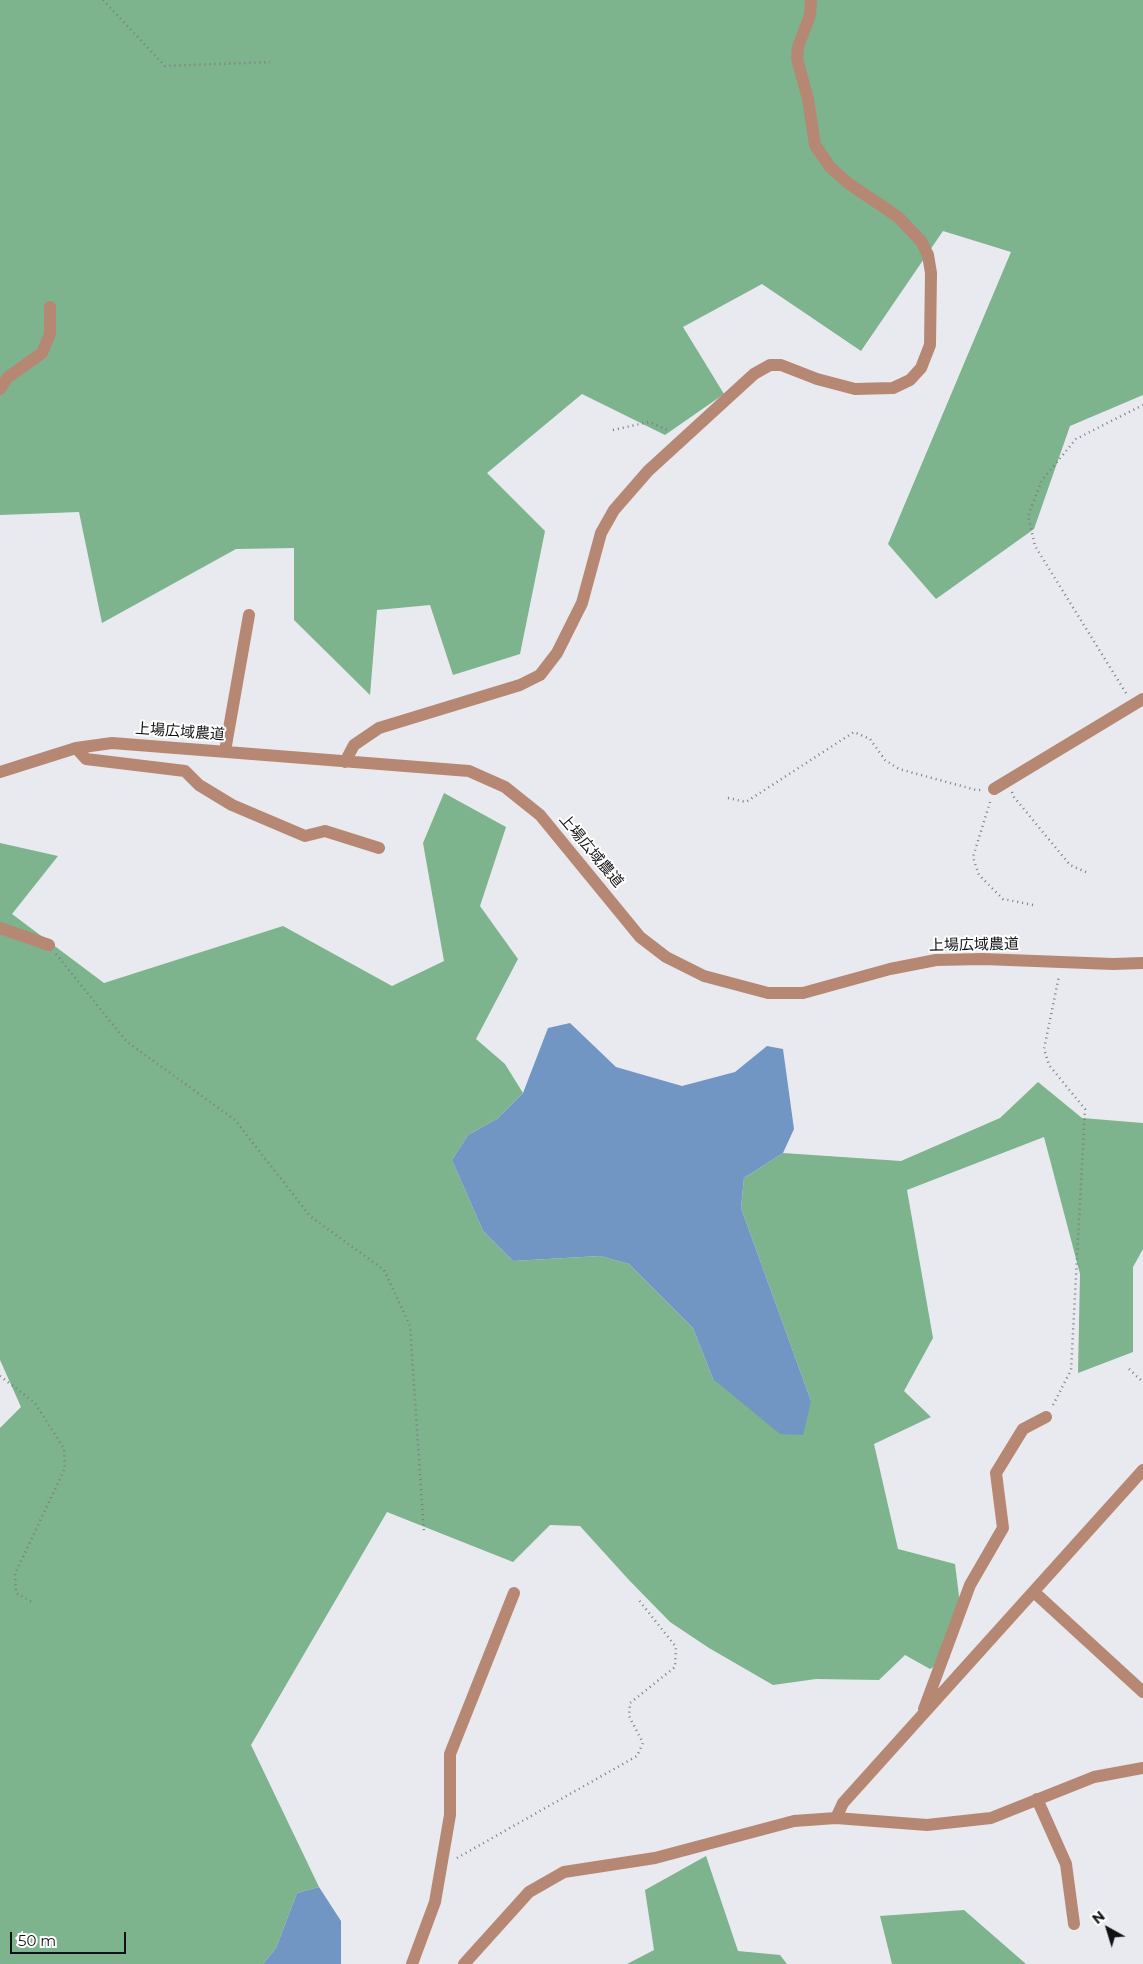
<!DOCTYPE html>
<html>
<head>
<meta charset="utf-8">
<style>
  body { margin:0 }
  #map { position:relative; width:1143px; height:1964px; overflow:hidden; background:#e8eaef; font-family:Montserrat,sans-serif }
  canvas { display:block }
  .north { position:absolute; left:1083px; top:1904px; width:50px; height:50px; -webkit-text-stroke:4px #fff; paint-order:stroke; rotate:321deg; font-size:14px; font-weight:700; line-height:20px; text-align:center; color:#121214 }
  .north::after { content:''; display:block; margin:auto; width:18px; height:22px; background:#121214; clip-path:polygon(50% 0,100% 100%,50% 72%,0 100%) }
  .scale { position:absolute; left:10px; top:1932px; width:116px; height:22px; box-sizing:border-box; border:2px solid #121214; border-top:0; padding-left:6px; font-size:15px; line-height:18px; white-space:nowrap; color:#121214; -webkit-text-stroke:4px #fff; paint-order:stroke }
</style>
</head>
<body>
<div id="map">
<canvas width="1143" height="1964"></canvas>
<div class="north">N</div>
<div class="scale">50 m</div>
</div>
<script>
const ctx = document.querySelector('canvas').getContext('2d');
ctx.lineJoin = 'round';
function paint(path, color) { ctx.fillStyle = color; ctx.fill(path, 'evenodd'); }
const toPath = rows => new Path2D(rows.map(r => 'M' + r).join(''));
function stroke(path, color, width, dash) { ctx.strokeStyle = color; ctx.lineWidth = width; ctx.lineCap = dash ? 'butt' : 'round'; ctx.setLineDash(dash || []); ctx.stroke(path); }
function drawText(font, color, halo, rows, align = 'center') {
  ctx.font = font + ' Montserrat,"Noto Sans JP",sans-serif'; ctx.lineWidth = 4; ctx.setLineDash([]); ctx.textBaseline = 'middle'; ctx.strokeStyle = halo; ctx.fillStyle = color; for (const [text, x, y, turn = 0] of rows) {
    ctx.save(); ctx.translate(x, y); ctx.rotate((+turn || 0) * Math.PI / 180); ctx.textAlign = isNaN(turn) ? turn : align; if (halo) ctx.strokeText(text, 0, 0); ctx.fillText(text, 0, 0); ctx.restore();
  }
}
const forest = toPath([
  [0,0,1143,0,1143,395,1070,426,1034,529,936,599,888,544,1011,252,943,231,861,351,762,284,683,327,724,394,665,435,582,394,487,473,545,531,520,654,453,675,430,605,377,610,370,695,294,620,294,548,236,549,102,623,79,512,0,515],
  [444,793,506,827,480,906,518,959,476,1039,505,1064,523,1093,497,1119,468,1135,452,1160,483,1231,513,1261,600,1256,629,1264,693,1328,713,1379,811,1401,741,1208,744,1178,783,1153,901,1161,1000,1118,1038,1082,1082,1118,1143,1123,1143,1249,1133,1267,1133,1352,1078,1373,1080,1274,1044,1137,907,1190,933,1338,904,1391,931,1417,874,1444,898,1549,955,1564,962,1620,949,1658,930,1669,905,1655,879,1680,816,1679,773,1685,709,1648,670,1622,628,1579,580,1526,550,1525,513,1562,387,1512,251,1745,319,1887,297,1893,276,1948,263,1964,0,1964,0,1428,21,1407,0,1360,0,843,58,856,12,914,104,983,283,926,392,986,444,961,423,843],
  [706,1856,738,1951,780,1955,787,1964,627,1964,654,1950,645,1890],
  [964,1910,1026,1964,892,1964,880,1916]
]);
const water = toPath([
  [570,1023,616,1067,682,1086,735,1072,767,1046,783,1049,794,1129,783,1153,744,1178,741,1208,811,1401,803,1435,780,1434,713,1379,693,1328,629,1264,600,1256,513,1261,483,1231,452,1160,468,1135,497,1119,523,1093,548,1028],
  [319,1887,341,1921,341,1964,263,1964,276,1948,297,1893]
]);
const path = toPath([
  [103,0,165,66,270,62],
  [613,430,649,422,670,431],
  [1126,693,1035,546,1028,516,1042,480,1076,439,1143,405],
  [1012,792,1014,797,1070,865,1088,873],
  [728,798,746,802,854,732,870,739,885,760,899,769,976,790,982,790],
  [990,802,973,857,979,875,1003,899,1033,905],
  [56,954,126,1041,235,1120,310,1216,384,1270,410,1326,424,1533],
  [1129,1369,1143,1382],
  [0,1376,35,1403,64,1449,65,1468,15,1574,16,1593,32,1602],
  [1053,1405,1071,1370,1085,1109,1049,1065,1044,1049,1059,976],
  [457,1858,637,1756,643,1743,629,1716,630,1703,675,1667,676,1647,638,1599]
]);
const minor = toPath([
  [0,389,8,377,42,353,50,334,50,307],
  [76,748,86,759,185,771,199,785,232,805,305,836,325,831,379,848],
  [225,751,249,615],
  [345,762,354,745,379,728,520,685,540,675,557,653,582,603,601,533,614,510,648,471,754,374,770,365,781,365,817,379,855,389,893,388,910,380,921,368,930,345,931,273,928,255,921,241,898,217,848,183,830,167,815,145,808,99,797,59,798,47,810,15,811,0],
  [0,772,76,748,112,743,469,771,505,787,540,815,640,937,666,957,704,976,768,993,803,993,890,969,936,960,983,959,1113,964,1143,963],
  [994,789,1143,699],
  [0,928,49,945],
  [1034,1592,1143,1692],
  [924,1709,970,1585,1003,1528,996,1473,1023,1429,1046,1417],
  [1037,1799,1066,1864,1074,1924],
  [836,1818,843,1803,1143,1470],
  [412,1964,435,1902,450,1815,450,1754,514,1593],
  [464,1964,529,1892,564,1872,655,1858,794,1821,836,1818,927,1825,991,1818,1094,1777,1143,1768]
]);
const streetNames = [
  ["上場広域農道",180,732,4],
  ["上場広域農道",591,851,50],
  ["上場広域農道",974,945,-1]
];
paint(forest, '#7db38d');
paint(water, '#7296c4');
stroke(path, '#7c7d81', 2.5, [1, 4]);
stroke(minor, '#b68874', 12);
drawText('15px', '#121214', '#fff', streetNames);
</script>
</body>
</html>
